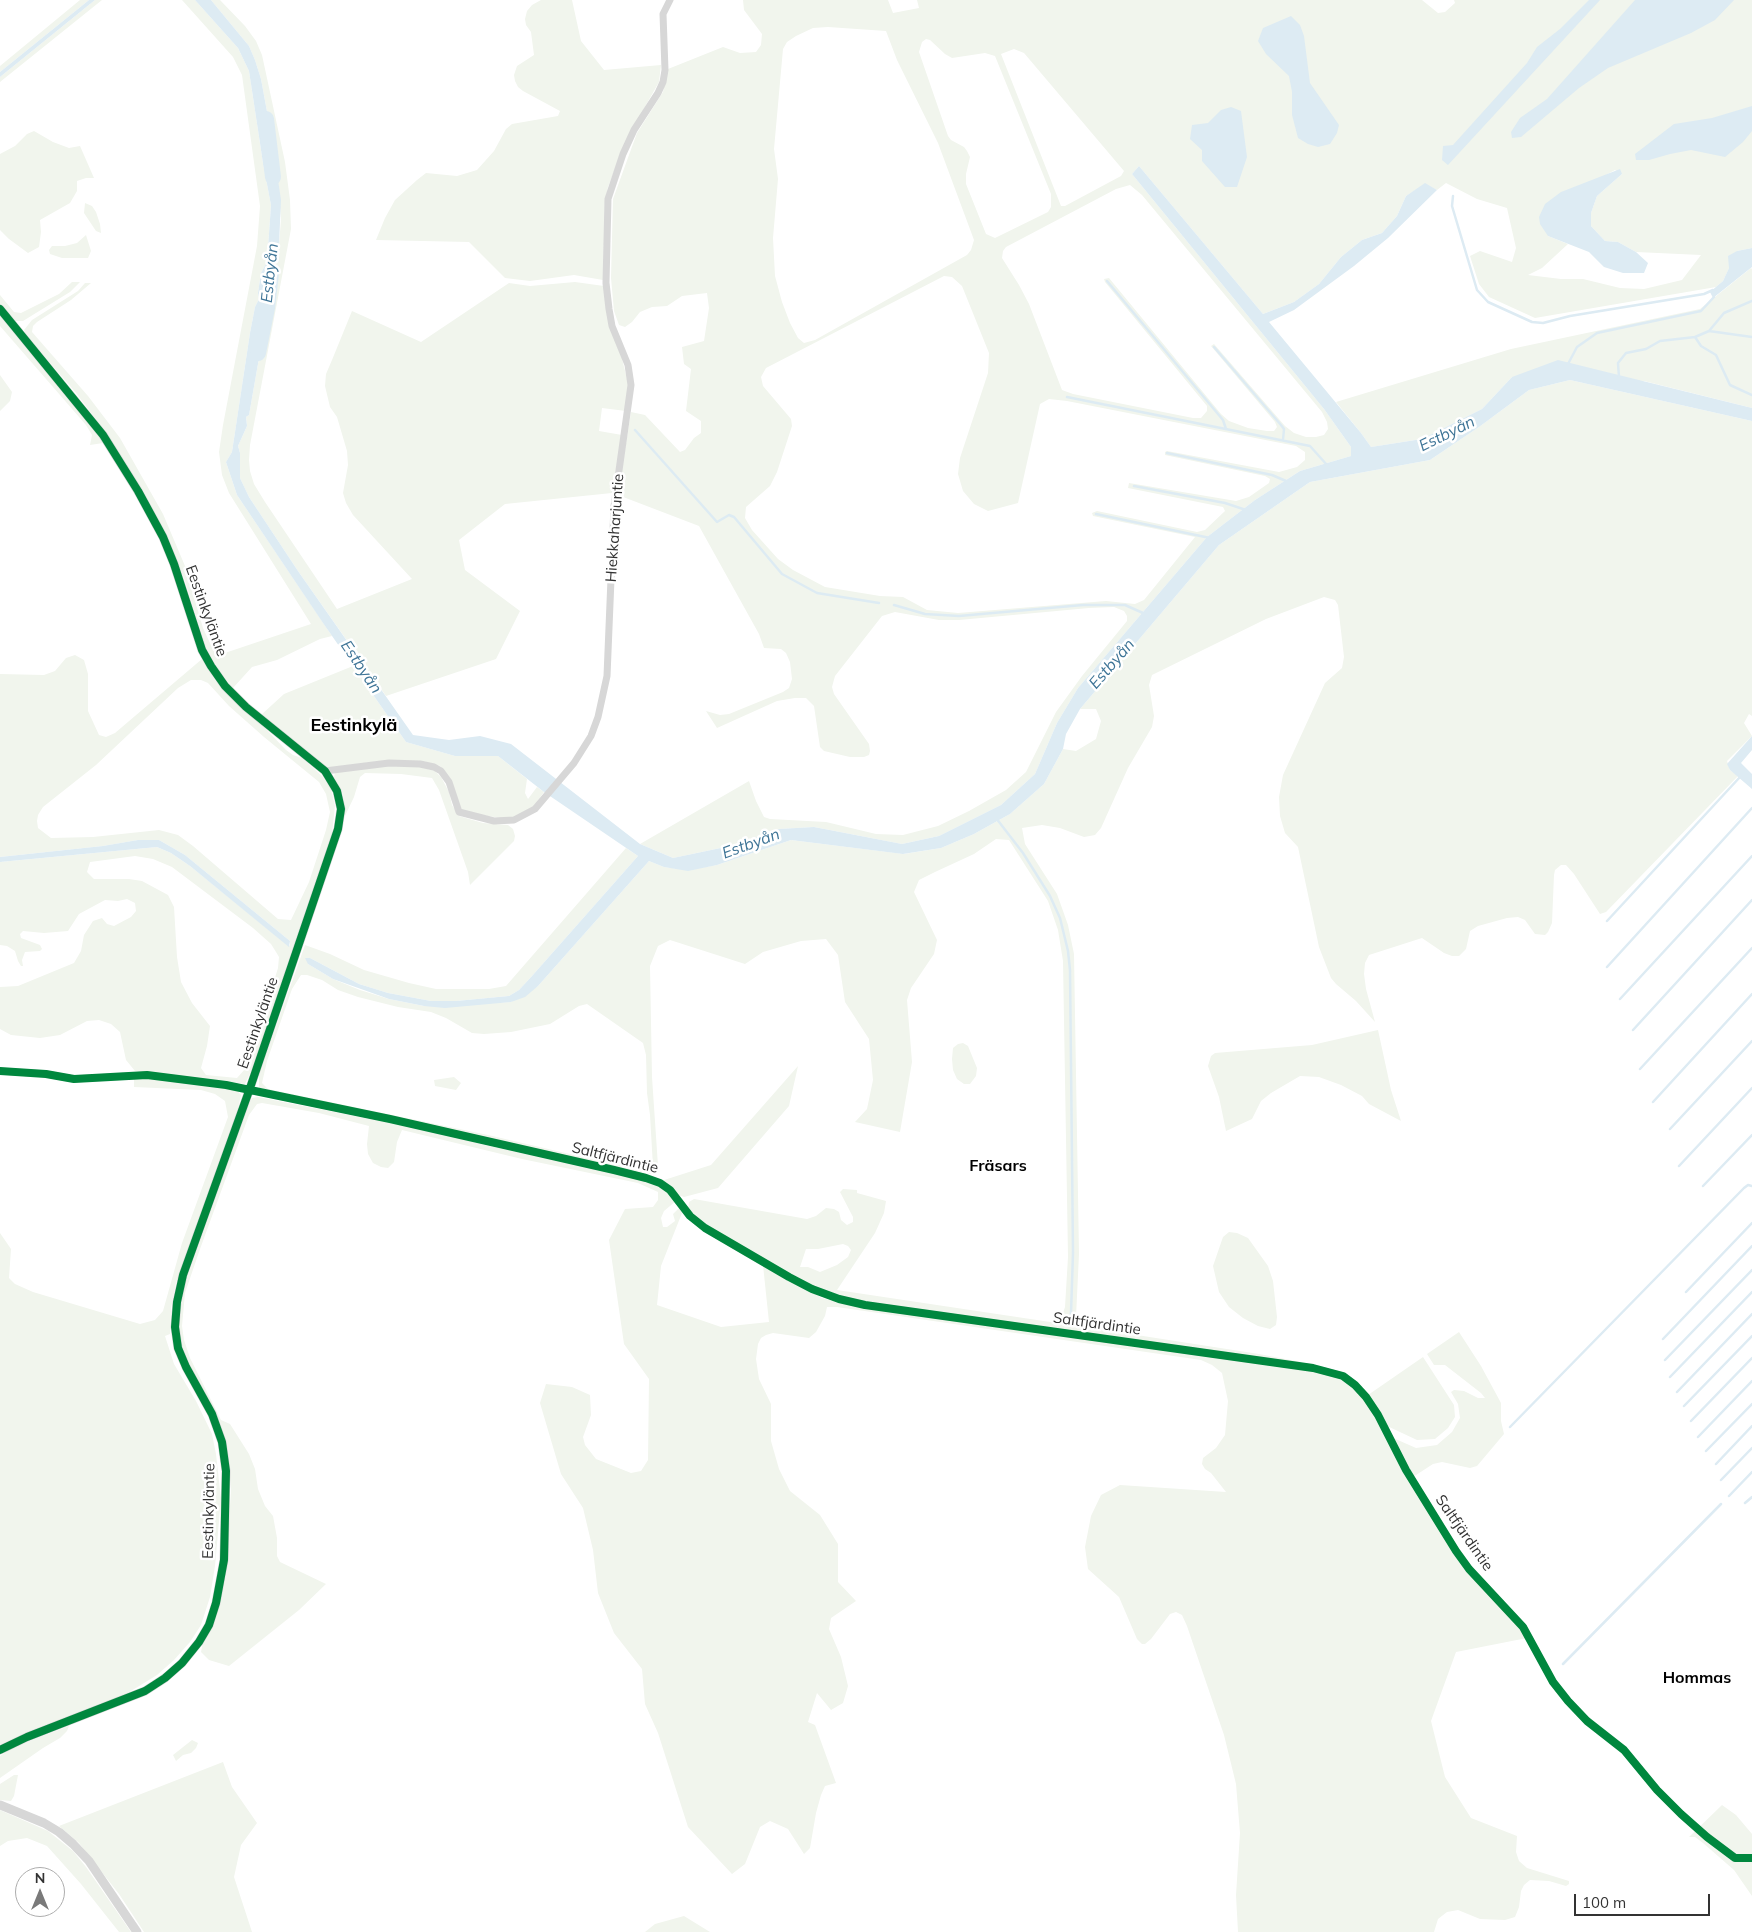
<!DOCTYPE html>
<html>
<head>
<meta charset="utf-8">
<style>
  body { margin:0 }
  #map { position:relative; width:1752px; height:1932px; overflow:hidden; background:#fff; font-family:Mulish,sans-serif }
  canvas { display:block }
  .north { position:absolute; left:15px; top:1867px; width:50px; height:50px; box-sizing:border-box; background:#fff; border:1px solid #adadad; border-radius:50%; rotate:0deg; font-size:14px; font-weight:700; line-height:20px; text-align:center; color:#333 }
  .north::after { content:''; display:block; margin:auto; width:18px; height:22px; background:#7a7a7a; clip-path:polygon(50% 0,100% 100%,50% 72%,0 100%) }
  .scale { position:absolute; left:1574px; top:1894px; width:136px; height:22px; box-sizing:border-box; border:2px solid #333; border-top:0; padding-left:6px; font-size:15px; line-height:18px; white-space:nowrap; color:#333; -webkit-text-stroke:4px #fff; paint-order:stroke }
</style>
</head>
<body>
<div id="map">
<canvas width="1752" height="1932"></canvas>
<div class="north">N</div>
<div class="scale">100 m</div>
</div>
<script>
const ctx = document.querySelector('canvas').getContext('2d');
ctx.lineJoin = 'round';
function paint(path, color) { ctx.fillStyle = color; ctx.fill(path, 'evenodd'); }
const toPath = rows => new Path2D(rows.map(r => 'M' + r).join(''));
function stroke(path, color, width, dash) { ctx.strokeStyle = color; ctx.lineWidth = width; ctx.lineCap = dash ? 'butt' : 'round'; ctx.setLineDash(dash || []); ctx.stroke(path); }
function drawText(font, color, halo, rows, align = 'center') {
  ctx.font = font + ' Mulish,sans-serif'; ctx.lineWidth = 5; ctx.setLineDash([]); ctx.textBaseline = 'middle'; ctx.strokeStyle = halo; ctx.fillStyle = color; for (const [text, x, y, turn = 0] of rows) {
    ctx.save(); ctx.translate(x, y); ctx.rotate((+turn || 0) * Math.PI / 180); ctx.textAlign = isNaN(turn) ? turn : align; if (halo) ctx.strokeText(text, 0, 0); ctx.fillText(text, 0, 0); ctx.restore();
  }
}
const green = toPath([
  [80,0,89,0,0,72,0,66],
  [95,0,102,0,0,82,0,77],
  [182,0,195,0,238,48,249,71,263,163,271,205,267,262,261,273,258,293,259,299,255,307,250,333,232,452,226,462,237,495,332,636,320,639,277,660,252,667,233,688,220,672,206,648,184,578,168,539,142,489,107,434,76,393,26,335,24,330,32,320,78,291,85,283,91,283,71,300,37,322,33,326,32,332,88,396,120,438,163,514,185,566,203,628,216,656,311,624,229,493,222,475,219,452,223,425,257,246,260,206,242,75,233,57],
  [211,0,220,0,245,26,256,41,262,55,285,162,290,200,291,229,250,445,249,460,250,471,254,484,265,502,337,609,412,579,353,515,346,503,343,493,348,465,347,451,337,417,330,407,325,386,326,374,332,360,352,311,421,342,509,283,530,286,575,282,604,286,629,387,626,411,602,408,599,431,622,435,612,493,505,504,459,540,465,570,520,611,496,659,386,696,298,571,249,497,240,478,240,453,238,446,247,426,246,417,249,415,262,341,262,313,273,277,279,245,281,219,277,173,270,151,268,117,261,79,255,60,249,46],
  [541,0,572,0,581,41,604,70,661,65,659,82,625,142,608,187,605,201,603,280,574,275,530,281,505,278,469,242,376,240,385,218,395,200,417,180,426,173,457,176,477,170,494,151,506,129,512,124,558,116,560,111,523,91,518,87,515,81,514,75,517,66,534,55,531,32,526,25,525,19,527,11,532,5],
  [743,0,888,0,893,13,919,8,917,0,1422,0,1438,13,1445,12,1455,3,1454,0,1752,0,1752,248,1737,251,1723,281,1716,287,1535,318,1489,297,1479,284,1470,256,1480,251,1512,262,1516,248,1507,208,1477,199,1446,183,1437,190,1425,184,1406,196,1397,216,1382,233,1362,240,1341,257,1319,284,1294,302,1263,314,1139,166,1132,174,1324,409,1351,447,1351,456,1300,471,1255,500,1207,537,1078,688,1057,723,1035,774,1001,805,939,836,902,844,814,827,779,829,735,845,673,858,640,844,749,781,756,801,764,817,770,819,826,822,876,834,903,835,938,826,969,811,1006,790,1026,772,1056,712,1082,676,1127,621,1127,616,1124,611,1114,607,1089,608,959,620,939,620,895,612,882,616,835,676,832,687,834,694,869,744,870,751,869,755,864,757,850,757,824,751,820,747,814,706,806,698,795,698,777,701,717,728,706,711,720,715,729,714,783,692,789,688,792,679,790,662,786,653,781,649,764,648,759,634,699,526,618,495,631,412,645,415,680,452,685,450,694,438,701,433,701,421,686,411,691,369,684,364,682,347,704,341,709,308,707,293,682,296,667,306,652,307,640,312,632,322,625,327,619,325,614,311,611,278,613,199,637,133,663,92,668,69,723,47,740,53,756,52,761,45,762,34,744,10],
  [828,27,886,31,897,60,938,143,974,240,971,250,967,255,815,340,804,343,798,338,790,323,782,302,775,276,773,238,778,179,774,149,783,49,787,42,796,36,813,28],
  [926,39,930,40,945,54,952,58,985,53,995,56,1051,194,1051,207,1048,212,995,238,986,234,966,184,966,174,970,157,967,151,964,147,951,140,948,136,919,52,922,42],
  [1014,49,1024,53,1124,171,1121,176,1065,206,1061,206,1001,54],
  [1615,170,1622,174,1597,196,1591,213,1591,226,1605,241,1618,242,1636,252,1701,255,1682,280,1644,289,1620,288,1583,279,1561,279,1528,275,1542,268,1568,244,1548,236,1602,177],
  [1130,185,1142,195,1322,412,1327,422,1328,429,1324,435,1316,437,1306,437,1294,433,1285,426,1214,344,1211,346,1275,422,1277,427,1274,431,1267,431,1248,428,1229,421,1221,414,1109,278,1104,279,1105,282,1207,406,1207,411,1201,418,1193,418,1073,394,1062,390,1029,304,1019,285,1002,258,1003,251,1006,247,1116,189],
  [944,276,952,277,962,286,989,353,988,373,960,458,958,474,963,491,974,504,988,511,1018,503,1040,404,1049,399,1067,401,1296,446,1305,452,1305,460,1297,467,1279,472,1167,451,1165,452,1165,455,1265,476,1270,479,1269,483,1249,497,1236,501,1129,483,1128,488,1223,507,1225,511,1205,530,1197,532,1097,511,1092,513,1093,516,1195,537,1144,600,1135,604,1106,601,958,613,927,610,903,597,880,596,825,587,793,570,778,559,752,530,745,518,746,507,770,486,777,472,792,426,791,419,763,386,761,377,766,368],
  [34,131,53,142,69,148,80,146,94,178,86,178,77,181,77,191,70,203,40,220,41,232,39,247,28,253,9,239,0,230,0,154,15,146,27,134],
  [85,203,92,206,96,212,100,224,101,233,96,231,84,213],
  [86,235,91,251,88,258,62,258,50,254,49,250,52,246,65,246,77,243],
  [1751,268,1752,269,1752,408,1644,381,1512,377,1482,409,1422,439,1371,447,1361,433,1336,402,1511,349,1700,309],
  [72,282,80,282,70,292,23,321,14,321,0,304,0,295,14,312,21,313,59,294],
  [0,315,99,436,103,443,90,445,92,435,86,425,0,326],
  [0,375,12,392,10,401,0,411],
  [1570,380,1752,421,1752,716,1749,714,1744,723,1752,736,1727,761,1730,770,1738,776,1606,912,1600,914,1574,874,1566,865,1561,865,1555,870,1554,875,1552,923,1548,932,1545,935,1535,934,1525,920,1518,917,1507,918,1478,926,1470,931,1466,949,1459,956,1452,956,1444,953,1422,938,1369,955,1365,963,1364,974,1366,989,1375,1022,1356,1001,1336,984,1331,978,1319,947,1298,847,1285,833,1280,816,1279,797,1283,775,1325,683,1342,668,1344,657,1338,605,1335,600,1324,597,1266,619,1152,675,1149,685,1154,716,1152,727,1128,768,1101,828,1095,835,1084,837,1060,828,1042,825,1022,828,1025,844,1057,894,1068,925,1074,954,1079,1254,1076,1317,1081,1325,1098,1329,1259,1354,1301,1362,1298,1364,856,1301,807,1285,712,1230,688,1210,689,1202,694,1199,807,1219,816,1216,826,1208,834,1209,839,1212,841,1220,847,1225,853,1222,853,1217,840,1192,843,1189,857,1190,857,1193,886,1201,884,1213,875,1233,837,1290,1057,1323,1061,1319,1065,1307,1068,1257,1063,961,1058,930,1048,901,1009,840,996,839,974,854,935,872,919,880,914,892,937,940,934,954,911,988,907,1000,912,1062,900,1132,855,1122,867,1109,873,1080,869,1039,845,1002,838,955,826,939,801,941,763,952,745,964,670,940,658,946,650,966,652,1077,658,1166,657,1170,651,1174,518,1146,432,1125,259,1089,259,1074,305,945,330,954,364,970,409,983,436,989,489,989,506,986,626,848,638,856,532,976,519,990,509,996,456,1001,431,1001,388,993,359,984,310,958,308,964,333,979,360,990,389,999,424,1006,511,1002,538,986,649,861,664,867,688,870,717,865,791,840,904,854,941,848,974,834,1010,814,1044,784,1063,749,1076,751,1096,739,1101,721,1096,709,1080,709,1219,545,1310,482,1430,460,1479,427,1529,390],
  [301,975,307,975,322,980,338,990,358,997,398,1007,431,1012,446,1018,472,1033,484,1034,511,1032,550,1024,579,1006,587,1004,643,1043,646,1055,647,1093,650,1115,653,1167,646,1169,600,1161,488,1135,268,1089,262,1083,267,1061,292,989],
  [843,1244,848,1246,851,1250,848,1257,837,1265,820,1272,808,1267,800,1267,806,1249,818,1249],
  [75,655,84,660,88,674,88,711,99,735,106,737,115,733,202,659,215,680,228,695,263,726,286,750,293,755,302,758,322,776,331,789,335,806,332,834,252,1069,245,1084,135,1071,126,1060,120,1032,111,1024,99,1020,87,1021,60,1035,40,1038,11,1035,0,1029,0,987,18,986,74,963,81,951,84,935,93,921,102,918,107,924,114,926,131,917,136,911,135,903,127,899,118,901,105,900,79,914,68,931,44,933,23,931,20,934,21,938,40,945,42,949,40,951,25,952,22,960,23,966,21,966,18,961,15,951,7,946,0,945,0,862,157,847,171,853,190,866,289,946,290,945,290,941,185,855,159,840,138,840,103,846,0,857,0,674,44,675,55,671,66,658],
  [191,680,201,680,208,683,229,706,264,737,319,782,326,794,330,812,326,830,309,882,291,920,278,919,193,846,178,835,159,830,93,837,51,838,38,828,37,821,38,815,43,807,96,765,178,688],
  [135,856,153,859,172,867,253,928,271,944,276,952,279,957,278,968,265,1010,245,1069,237,1078,206,1075,201,1068,207,1046,210,1026,192,1003,181,982,177,957,174,907,168,895,142,881,129,879,94,879,87,872,90,862],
  [353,666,406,742,455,756,498,756,527,779,525,793,528,799,537,787,544,792,534,806,519,817,507,819,469,813,458,808,450,778,440,766,419,761,380,761,325,768,261,715,284,694],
  [388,766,422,766,434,770,441,777,449,792,452,805,459,816,483,823,508,825,513,829,515,836,514,841,470,885,468,872,439,790,432,778,401,774,365,773,360,777,354,797,345,816,343,794,334,777,335,772],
  [1378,1030,1391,1090,1401,1121,1369,1104,1362,1096,1341,1085,1319,1077,1300,1076,1271,1093,1261,1101,1252,1119,1226,1131,1219,1097,1208,1066,1211,1056,1215,1053,1312,1045],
  [963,1043,968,1046,977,1068,976,1076,970,1084,964,1084,957,1079,953,1070,952,1059,953,1048,958,1044],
  [798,1066,789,1106,718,1188,684,1197,678,1195,661,1181,711,1165],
  [134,1077,230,1089,237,1090,241,1095,237,1113,176,1283,171,1308,170,1334,165,1336,174,1364,196,1401,212,1434,216,1454,221,1499,215,1566,210,1597,201,1625,190,1642,174,1660,157,1675,118,1699,40,1727,0,1745,0,1233,11,1249,9,1278,15,1284,33,1292,140,1324,155,1320,163,1311,182,1243,228,1117,225,1101,215,1094,201,1090,134,1087],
  [454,1077,461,1083,456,1090,435,1086,434,1080],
  [258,1097,426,1130,485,1145,650,1181,669,1192,676,1201,664,1211,661,1218,663,1227,667,1227,675,1221,673,1214,680,1207,682,1213,661,1266,657,1305,721,1327,769,1322,763,1265,822,1298,848,1305,1311,1371,1339,1377,1348,1382,1369,1406,1455,1554,1508,1613,1527,1638,1456,1652,1431,1721,1445,1777,1471,1818,1517,1836,1516,1852,1519,1861,1527,1868,1569,1881,1569,1884,1566,1886,1549,1881,1530,1880,1524,1885,1521,1891,1519,1907,1515,1917,1505,1920,1480,1919,1458,1910,1447,1912,1438,1919,1434,1932,1238,1932,1236,1895,1240,1833,1236,1784,1224,1735,1187,1626,1182,1615,1176,1612,1170,1614,1151,1639,1145,1644,1142,1644,1137,1639,1119,1597,1088,1569,1085,1547,1091,1516,1101,1495,1120,1485,1226,1492,1211,1473,1205,1469,1202,1464,1203,1458,1216,1448,1225,1435,1228,1401,1222,1373,1212,1365,1201,1360,837,1307,827,1307,825,1316,816,1332,809,1338,773,1333,766,1335,761,1338,758,1344,756,1359,759,1379,771,1404,771,1441,779,1469,790,1491,820,1515,838,1544,838,1582,856,1601,831,1618,829,1629,841,1657,848,1686,843,1703,831,1710,817,1693,808,1722,815,1725,836,1783,825,1786,821,1795,816,1813,810,1848,804,1854,788,1829,770,1821,760,1827,745,1864,732,1874,688,1827,658,1733,645,1704,642,1669,614,1633,598,1593,593,1550,583,1508,561,1474,540,1403,546,1384,572,1387,590,1395,591,1415,583,1437,585,1445,596,1459,631,1473,641,1471,648,1460,649,1379,624,1344,609,1240,625,1209,653,1207,658,1200,658,1192,638,1183,522,1159,402,1130,397,1142,394,1162,388,1168,381,1167,373,1163,368,1154,367,1144,369,1126,319,1113,262,1103,257,1104,249,1115,200,1249,185,1293,182,1326,184,1340,190,1358,221,1420,230,1424,249,1454,255,1469,258,1489,265,1506,273,1516,277,1538,277,1556,280,1562,326,1584,299,1610,229,1666,209,1660,201,1652,203,1642,216,1617,226,1575,231,1489,228,1457,182,1346,179,1332,180,1311,184,1286,249,1103,252,1098],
  [1229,1232,1237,1233,1248,1238,1268,1266,1273,1281,1277,1317,1276,1325,1270,1329,1258,1326,1243,1318,1229,1307,1219,1292,1213,1266,1223,1237],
  [1459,1332,1481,1366,1501,1403,1501,1421,1504,1434,1477,1466,1470,1468,1442,1462,1433,1464,1413,1477,1391,1437,1416,1448,1437,1445,1452,1432,1460,1418,1458,1404,1451,1392,1454,1390,1464,1391,1478,1398,1485,1398,1481,1393,1445,1365,1434,1365,1427,1354],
  [1423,1357,1454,1405,1455,1417,1448,1428,1435,1439,1417,1440,1385,1425,1368,1395],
  [69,1726,67,1731,60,1738,43,1748,0,1778,0,1756,14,1747],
  [192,1740,198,1743,196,1748,191,1753,183,1755,176,1761,173,1755],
  [223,1762,232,1787,257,1823,241,1845,234,1877,252,1932,144,1932,119,1894,79,1843,59,1826],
  [14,1775,18,1775,14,1796,11,1801,0,1800,0,1784],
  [1722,1805,1736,1815,1752,1834,1752,1896,1734,1870,1703,1843,1695,1837,1689,1837],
  [0,1810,48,1831,73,1851,86,1867,131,1932,119,1932,81,1884,47,1846,27,1838,8,1841,0,1846],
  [684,1916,710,1932,645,1932,655,1924]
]);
const water = toPath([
  [89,0,95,0,0,77,0,72],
  [195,0,211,0,249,46,255,60,261,79,268,117,270,151,277,173,281,200,279,245,273,277,262,313,262,341,249,415,246,417,247,426,238,446,240,453,240,478,249,497,298,571,413,735,449,740,480,736,511,744,640,844,673,858,735,845,779,829,814,827,902,844,939,836,1001,805,1035,774,1057,723,1078,688,1207,537,1255,500,1300,471,1351,456,1351,447,1324,409,1132,174,1139,166,1263,314,1294,302,1319,284,1341,257,1362,240,1382,233,1397,216,1406,196,1425,183,1437,190,1388,238,1354,266,1294,310,1269,322,1361,433,1371,447,1422,439,1482,409,1512,377,1558,360,1752,408,1752,421,1570,380,1529,390,1479,427,1430,460,1310,482,1219,545,1080,709,1066,734,1063,749,1044,784,1010,814,974,834,941,848,903,854,791,840,717,865,688,871,664,867,649,861,538,986,525,997,511,1002,445,1008,424,1006,389,999,333,979,308,964,305,958,310,958,359,984,388,993,431,1001,456,1001,509,996,519,990,532,976,638,856,544,792,498,756,455,756,406,742,323,623,237,495,226,462,232,452,250,333,255,307,259,299,258,293,261,273,267,262,271,205,263,163,249,71,238,48],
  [1589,0,1600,0,1448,165,1442,160,1443,146,1453,145,1527,63,1537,47,1560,29],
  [1635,0,1734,0,1715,20,1691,33,1608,68,1579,88,1521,137,1512,138,1511,132,1520,118,1547,99],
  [1291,16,1300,25,1304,36,1310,83,1339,125,1337,133,1330,144,1318,147,1308,144,1298,138,1292,115,1292,92,1289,76,1266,54,1258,41,1263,28],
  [1752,106,1752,131,1743,142,1725,157,1691,150,1670,154,1649,160,1636,160,1635,154,1674,124,1712,118],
  [1231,107,1241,111,1247,157,1237,187,1225,187,1202,161,1202,150,1190,139,1192,125,1208,123,1221,110],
  [1620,169,1622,174,1597,196,1591,213,1591,226,1605,241,1618,242,1636,252,1648,263,1644,273,1623,273,1604,267,1589,252,1548,236,1540,224,1539,217,1545,204,1561,192],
  [1752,248,1752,267,1713,298,1710,292,1723,281,1729,268,1728,256,1737,251],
  [1752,736,1752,750,1741,763,1752,774,1752,789,1730,770,1727,764],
  [138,840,159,840,185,855,290,941,289,947,190,866,171,853,157,847,0,862,0,857,103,846]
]);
const stream = toPath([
  [1453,196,1452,206,1477,290,1488,302,1532,322,1543,323,1570,316,1704,294,1713,290],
  [1107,281,1223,420,1226,429],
  [1709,331,1752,337],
  [1695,337,1701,346,1716,355,1730,385,1752,395],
  [1214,347,1281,425,1284,429,1283,440],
  [1568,364,1577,347,1597,333,1701,311,1714,297],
  [1619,377,1618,363,1626,353,1646,349,1660,341,1695,337,1709,331,1724,313,1752,301],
  [1067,397,1310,446,1327,465],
  [635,430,717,522,729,515,734,517,782,574,817,593,879,603],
  [1167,453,1272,475,1286,481],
  [1134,486,1225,503,1246,510],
  [1096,514,1210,538],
  [894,605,925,614,959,616,1083,605,1125,605,1143,613],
  [996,818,1023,853,1050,896,1060,918,1068,951,1070,970,1073,1253,1071,1313,1067,1325],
  [1607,921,1740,777],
  [1607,967,1752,808],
  [1620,999,1752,856],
  [1633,1030,1752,900],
  [1640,1069,1752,948],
  [1653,1102,1752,994],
  [1670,1129,1752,1041],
  [1679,1166,1752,1088],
  [1703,1186,1752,1135],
  [1686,1292,1752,1223],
  [1663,1339,1752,1246],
  [1665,1360,1752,1270],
  [1670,1377,1752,1292],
  [1677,1392,1752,1314],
  [1684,1406,1752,1336],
  [1691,1421,1752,1358],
  [1510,1427,1744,1188,1748,1185,1752,1186],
  [1698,1437,1752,1381],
  [1706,1451,1752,1404],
  [1716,1464,1752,1426],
  [1721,1480,1752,1448],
  [1729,1496,1752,1472],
  [1745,1503,1752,1497],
  [1563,1664,1721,1504]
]);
const river = toPath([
  [266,119,273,177],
  [258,353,267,308,271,273]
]);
const minor = toPath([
  [325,771,389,763,420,764,434,767,441,771,449,782,459,812,494,821,514,820,535,809,574,763,591,736,598,717,607,676,614,506,631,385,628,365,612,326,609,309,606,283,608,199,623,154,634,130,658,93,663,82,665,70,663,14,670,0],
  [0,1071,46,1074,74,1079,147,1075,226,1085,390,1119,614,1170,646,1178,660,1183,670,1190,690,1216,705,1228,789,1277,812,1289,839,1299,865,1305,1313,1368,1343,1376,1355,1385,1366,1397,1378,1415,1406,1470,1456,1551,1469,1569,1523,1627,1553,1682,1568,1701,1587,1721,1624,1750,1657,1790,1681,1814,1707,1837,1735,1858,1752,1858]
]);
const tertiary = toPath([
  [0,309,103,435,138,491,163,537,174,564,202,650,211,666,225,686,246,707,325,771,337,791,341,809,338,829,249,1091,183,1275,177,1302,175,1327,178,1348,186,1367,212,1414,222,1442,226,1471,224,1560,216,1603,209,1625,199,1642,182,1663,165,1678,145,1691,27,1737,0,1750],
  [0,1805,44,1823,59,1832,73,1844,89,1861,137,1932]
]);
const cycleway = toPath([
  [0,309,103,435,138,491,163,537,174,564,202,650,211,666,225,686,246,707,325,771,337,791,341,809,338,829,249,1091,183,1275,177,1302,175,1327,178,1348,186,1367,212,1414,222,1442,226,1471,224,1560,216,1603,209,1625,199,1642,182,1663,165,1678,145,1691,27,1737,0,1750],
  [0,1071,46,1074,74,1079,147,1075,226,1085,390,1119,614,1170,646,1178,660,1183,670,1190,690,1216,705,1228,789,1277,812,1289,839,1299,865,1305,1313,1368,1343,1376,1355,1385,1366,1397,1378,1415,1406,1470,1456,1551,1469,1569,1523,1627,1553,1682,1568,1701,1587,1721,1624,1750,1657,1790,1681,1814,1707,1837,1735,1858,1752,1858]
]);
const streetNames = [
  ["Hiekkaharjuntie",615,528,-86],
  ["Eestinkyläntie",206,611,70],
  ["Eestinkyläntie",258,1023,-71],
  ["Saltfjärdintie",615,1158,14],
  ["Saltfjärdintie",1097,1324,8],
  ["Eestinkyläntie",209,1511,-89],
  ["Saltfjärdintie",1464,1533,55]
];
const waterNames = [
  ["Estbyån",270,273,-84],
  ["Estbyån",1447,434,-26],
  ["Estbyån",1112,664,-49],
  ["Estbyån",361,667,56],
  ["Estbyån",751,844,-20]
];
const neighbourhoodNames = [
  ["Fräsars",998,1166],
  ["Hommas",1697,1678]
];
const quarterNames = [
  ["Eestinkylä",354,726]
];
paint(green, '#f1f5ed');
paint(water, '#ddebf3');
stroke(stream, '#ddebf3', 2.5);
stroke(river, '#ddebf3', 16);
stroke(minor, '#d7d7d7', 7);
stroke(tertiary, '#d7d7d7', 9);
stroke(cycleway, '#00873e', 8);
drawText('15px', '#333', '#fff', streetNames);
drawText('italic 16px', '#3f7597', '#fff', waterNames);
drawText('bold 16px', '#000', '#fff', neighbourhoodNames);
drawText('bold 18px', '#000', '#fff', quarterNames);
</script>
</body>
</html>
